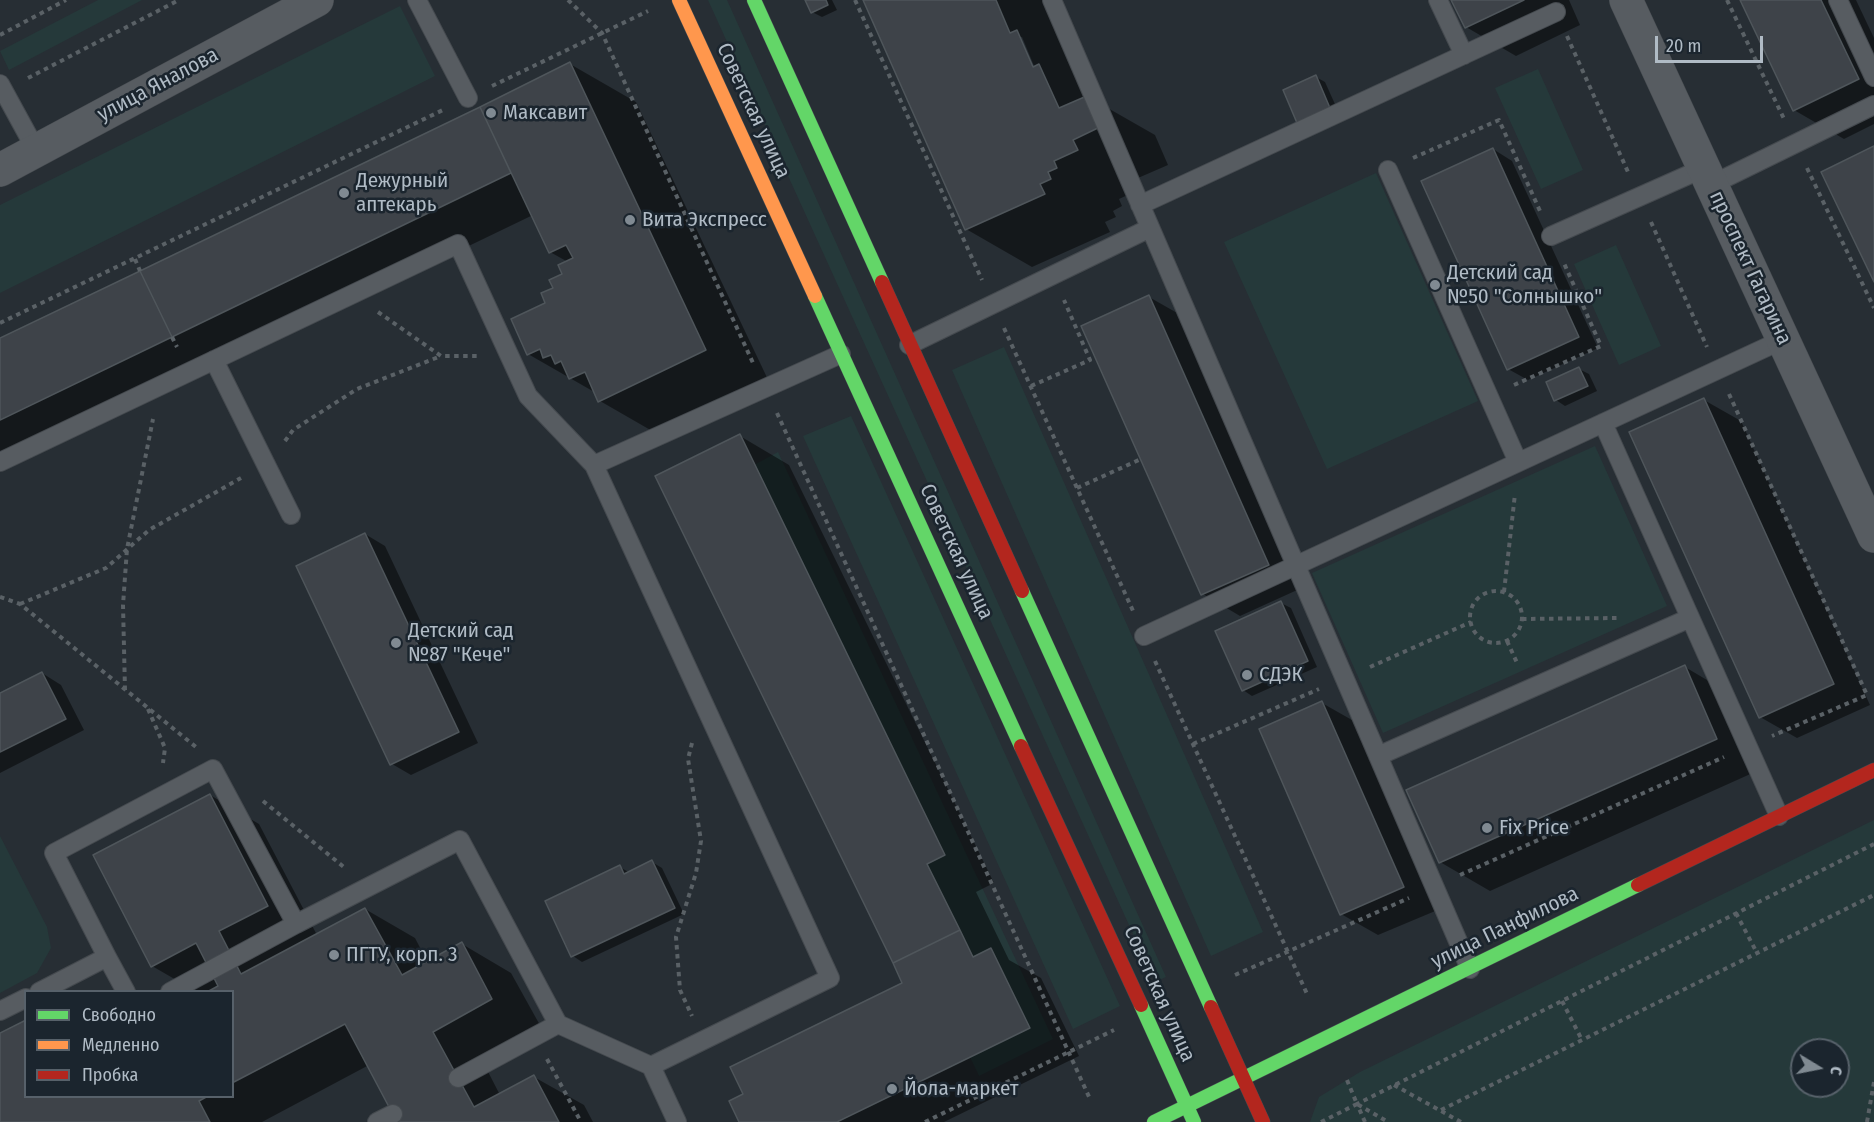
<!DOCTYPE html>
<html>
<head>
<meta charset="utf-8">
<style>
  body { margin:0 }
  #map { position:relative; width:1874px; height:1122px; overflow:hidden; background:#272e34; font-family:"Fira Sans Condensed",sans-serif }
  canvas { display:block }
  .legend { position:absolute; left:24px; top:990px; width:210px; height:108px; box-sizing:border-box; background:#1b252e; border:2px solid #57616a; margin:0; padding:8px 10px; list-style:none; font-size:18px; color:#b0bbc5 }
  .legend li { display:flex; align-items:center; gap:12px; height:30px }
  .legend b { width:30px; border:2px solid #57616a }
  .north { position:absolute; left:1790px; top:1038px; width:60px; height:60px; box-sizing:border-box; background:#1b252e; border:2px solid #57616a; border-radius:50%; rotate:100deg; font-size:16px; font-weight:700; line-height:24px; text-align:center; color:#b0bbc5 }
  .north::after { content:''; display:block; margin:auto; width:21px; height:27px; background:#808a92; clip-path:polygon(50% 0,100% 100%,50% 72%,0 100%) }
  .scale { position:absolute; left:1655px; top:36px; width:108px; height:27px; box-sizing:border-box; border:3px solid #b0bbc5; border-top:0; padding-left:8px; font-size:18px; line-height:21px; white-space:nowrap; color:#b0bbc5; -webkit-text-stroke:4px #1b252e; paint-order:stroke }
</style>
</head>
<body>
<div id="map">
<canvas width="1874" height="1122"></canvas>
<ul class="legend">
<li><b style="height:8px;background:#63d668"></b>Свободно</li>
<li><b style="height:8px;background:#ff974d"></b>Медленно</li>
<li><b style="height:8px;background:#b3261e"></b>Пробка</li>
</ul>
<div class="north">С</div>
<div class="scale">20 m</div>
</div>
<script>
const ctx = document.querySelector('canvas').getContext('2d');
ctx.lineJoin = 'round';
function paint(path, color) { ctx.fillStyle = color; ctx.fill(path, 'evenodd'); }
const toPath = rows => new Path2D(rows.map(r => 'M' + r).join(''));
function stroke(path, color, width, dash) { ctx.strokeStyle = color; ctx.lineWidth = width; ctx.lineCap = dash ? 'butt' : 'round'; ctx.setLineDash(dash || []); ctx.stroke(path); }
function drawText(font, color, halo, rows, align = 'center') {
  ctx.font = font + ' "Fira Sans Condensed",sans-serif'; ctx.lineWidth = 5; ctx.setLineDash([]); ctx.textBaseline = 'middle'; ctx.strokeStyle = halo; ctx.fillStyle = color; for (const [text, x, y, turn = 0] of rows) {
    ctx.save(); ctx.translate(x, y); ctx.rotate((+turn || 0) * Math.PI / 180); ctx.textAlign = isNaN(turn) ? turn : align; if (halo) ctx.strokeText(text, 0, 0); ctx.fillText(text, 0, 0); ctx.restore();
  }
}
const green = toPath([
  [98,0,142,0,9,70,0,51],
  [708,0,727,0,1166,977,1155,982],
  [400,6,435,76,0,293,0,205],
  [1538,69,1583,170,1541,189,1495,88],
  [1376,173,1478,401,1327,469,1224,242],
  [1616,245,1661,346,1619,365,1574,264],
  [1004,347,1263,932,1211,956,952,370],
  [851,416,1120,1006,1073,1029,803,436],
  [1595,446,1667,606,1383,733,1312,573],
  [778,452,1053,1039,979,1076,970,1057,1030,1028,991,948,973,957,927,864,945,854,754,465],
  [1874,820,1874,1122,1310,1122,1319,1097,1360,1072],
  [1802,1050,1838,1050,1838,1086,1802,1086],
  [0,836,47,927,51,948,37,973,0,993]
]);
const shadow = toPath([
  [807,0,832,0,837,10,822,17,812,12],
  [865,0,1044,0,1106,107,1155,135,1168,165,1138,178,1143,188,1119,199,1122,206,1113,211,1116,217,1105,222,1110,232,1032,267,966,229],
  [1018,37,1022,37,1037,73,1034,74],
  [1453,0,1569,0,1580,25,1516,56,1466,27],
  [1741,0,1856,0,1874,38,1874,124,1844,139,1794,110],
  [570,64,636,102,772,388,666,439,600,401,596,393,528,354,547,304,568,262,550,252,533,215,0,472,0,340],
  [1316,77,1325,82,1339,113,1308,127],
  [1493,149,1512,161,1598,348,1528,380,1508,369],
  [1149,297,1186,318,1306,586,1240,616,1203,594],
  [1579,369,1589,374,1597,391,1565,406,1556,400,1548,383],
  [1704,400,1741,421,1870,705,1797,738,1760,717],
  [740,436,789,465,994,883,976,892,1009,960,1041,978,1079,1056,944,1122,741,1122,904,984],
  [365,534,385,546,478,743,411,775,392,764],
  [1281,603,1291,608,1317,667,1252,696,1243,690],
  [1685,667,1734,696,1766,767,1490,891,1440,862],
  [42,673,61,685,84,730,0,773,0,695],
  [1322,703,1359,724,1440,909,1378,935,1341,914],
  [210,795,259,824,317,935,365,909,415,938,428,963,462,944,511,973,541,1027,482,1060,500,1095,534,1077,584,1105,593,1122,399,1122,369,1065,262,1122,0,1122,0,1035,26,1096,232,1096,232,992,197,992,152,966],
  [652,862,662,868,684,914,582,962,573,956,547,902,620,867,630,873]
]);
const building = toPath([
  [805,0,826,0,828,5,811,13,805,0],
  [863,0,996,0,1010,33,1017,30,1033,67,1039,64,1059,108,1089,95,1102,126,1073,140,1078,150,1054,161,1057,168,1048,172,1051,179,1040,184,1045,194,965,230,863,0],
  [1451,0,1524,0,1465,28,1451,0],
  [1740,0,1821,0,1859,79,1793,111,1740,0],
  [570,62,706,350,598,402,585,372,569,379,561,361,555,364,551,355,543,358,540,349,527,355,511,319,545,303,541,293,553,288,549,280,562,274,558,265,573,258,566,245,549,253,480,107,570,62],
  [1316,75,1330,108,1297,123,1283,90,1316,75],
  [480,107,511,173,172,337,140,271,480,107],
  [1874,146,1874,282,1821,172,1874,146],
  [1493,148,1579,337,1507,370,1421,181,1493,148],
  [140,271,172,337,0,420,0,338,140,271],
  [1149,295,1269,565,1201,595,1081,326,1149,295],
  [1579,367,1588,386,1554,401,1546,382,1579,367],
  [1704,398,1834,684,1759,718,1629,432,1704,398],
  [740,434,945,855,927,864,960,930,893,963,655,476,740,434],
  [365,533,459,732,390,765,296,566,365,533],
  [1281,601,1308,661,1242,691,1215,631,1281,601],
  [1685,665,1717,739,1439,863,1406,790,1685,665],
  [42,672,66,719,0,752,0,693,42,672],
  [1322,701,1404,887,1340,915,1259,729,1322,701],
  [210,794,268,906,219,931,241,974,365,908,402,975,462,942,492,999,433,1032,474,1107,534,1075,559,1122,397,1122,345,1024,232,1083,232,992,207,992,218,986,196,943,151,967,93,855,210,794],
  [652,860,675,908,571,957,545,901,620,865,624,874,652,860],
  [960,930,973,957,991,948,1030,1028,837,1122,739,1122,729,1101,743,1094,730,1067,902,983,893,963,960,930],
  [26,1020,26,1096,208,1096,199,1101,210,1122,0,1122,0,1033,26,1020]
]);
const path = toPath([
  [568,0,602,33,753,363],
  [855,0,982,280],
  [1727,0,1785,121],
  [0,35,66,0],
  [1567,36,1628,172],
  [28,78,179,0],
  [492,86,648,11],
  [1413,158,1499,120,1540,211],
  [1807,168,1874,308],
  [1651,222,1707,347],
  [135,259,140,271],
  [378,312,441,356,479,356],
  [0,323,445,109],
  [1004,328,1134,613],
  [172,337,177,347],
  [1514,385,1601,346,1563,261],
  [1031,386,1090,360,1064,300],
  [1729,394,1867,695,1772,736],
  [777,413,1090,1099],
  [285,441,293,430,357,389,441,356],
  [1077,488,1141,459],
  '1470 617a26 26 0 1 1 52 0a26 26 0 1 1-52 0Z',
  [1504,592,1515,494],
  [0,597,20,604,196,747],
  [20,604,106,568,149,530,241,478],
  [1522,619,1617,618],
  [1507,641,1518,665],
  [1155,661,1308,996],
  [1370,667,1471,622],
  [125,690,123,605,127,549,153,419],
  [148,709,165,748,163,763],
  [692,743,688,759,701,841,696,873,676,937,680,990,692,1016],
  [1193,744,1319,689],
  [263,801,345,868],
  [1460,875,1724,757],
  [1736,913,1757,953],
  [1235,975,1409,898],
  [1562,1001,1582,1040],
  [547,1059,581,1122],
  [1347,1080,1357,1104,1388,1122],
  [1394,1085,1461,1122],
  [1441,1110,1874,895],
  [925,1122,1114,1030],
  [1321,1122,1357,1104],
  [1365,1122,1357,1104,1874,844],
  [1867,1122,1874,1082]
]);
const lane = toPath([
  [417,0,468,98],
  [1052,0,1470,969],
  [1438,0,1464,55],
  [1838,0,1874,77],
  [0,84,36,150],
  [1388,170,1518,462],
  [1711,185,1874,105],
  [1140,205,1556,12],
  [1551,236,1704,168],
  [909,345,1150,228],
  [214,360,291,515],
  [1603,423,1779,816],
  [0,462,458,244,528,396,594,465],
  [1144,636,1782,340],
  [1378,756,1690,618],
  [107,957,126,992],
  [39,992,107,957,54,853,213,769,296,924,460,840,558,1024,651,1066,830,978,594,465,841,354],
  [170,992,296,924],
  [0,1011,26,998],
  [651,1066,677,1122],
  [458,1078,558,1024],
  [377,1122,393,1114]
]);
const street = toPath([
  [1626,0,1874,536],
  [0,170,317,0]
]);
const fast = toPath([
  [754,0,882,282],
  [815,296,1021,746],
  [1022,591,1211,1007],
  [1141,1005,1194,1122],
  [1154,1122,1638,885]
]);
const slow = toPath([
  [679,0,815,296]
]);
const jam = toPath([
  [882,282,1022,591],
  [1021,746,1141,1005],
  [1638,885,1874,770],
  [1211,1007,1263,1122]
]);
const markers = [
  [491,113,6,"#808a92"],
  [344,193,6,"#808a92"],
  [630,220,6,"#808a92"],
  [1435,285,6,"#808a92"],
  [396,643,6,"#808a92"],
  [1247,675,6,"#808a92"],
  [1487,828,6,"#808a92"],
  [334,955,6,"#808a92"],
  [892,1089,6,"#808a92"]
];
const streetNames = [
  ["улица Яналова",158,85,-28],
  ["Советская улица",753,111,65],
  ["проспект Гагарина",1750,268,65],
  ["Советская улица",956,552,65],
  ["улица Панфилова",1505,928,-26],
  ["Советская улица",1159,994,66]
];
const poiNames = [
  ["Максавит",503,113],
  ["Дежурный",356,181],
  ["аптекарь",356,205],
  ["Вита Экспресс",642,220],
  ["Детский сад",1447,273],
  ["№50 \"Солнышко\"",1447,297],
  ["Детский сад",408,631],
  ["№87 \"Кече\"",408,655],
  ["СДЭК",1259,675],
  ["Fix Price",1499,828],
  ["ПГТУ, корп. 3",346,955],
  ["Йола-маркет",904,1089]
];
paint(green, '#25393a');
paint(shadow, '#0007');
paint(building, '#3e4349');
stroke(building, '#4f565b', 1.5);
stroke(lane, '#454a4f', 20);
stroke(street, '#454a4f', 34);
stroke(fast, '#454a4f', 15);
stroke(slow, '#454a4f', 15);
stroke(jam, '#454a4f', 15);
stroke(path, '#5a6166', 4, [4.5, 4.5]);
stroke(lane, '#575c61', 18);
stroke(street, '#575c61', 33);
stroke(fast, '#63d668', 14);
stroke(slow, '#ff974d', 14);
stroke(jam, '#b3261e', 14);
for (const [x, y, r, color] of markers) { const dot = new Path2D(); dot.arc(x, y, r, 0, 2 * Math.PI); ctx.fillStyle = color; ctx.fill(dot); stroke(dot, '#1b252e', 2); }
drawText('21px', '#b0bbc5', '#1b252e', streetNames);
drawText('21px', '#b0bbc5', '#1b252e', poiNames, 'left');
</script>
</body>
</html>
